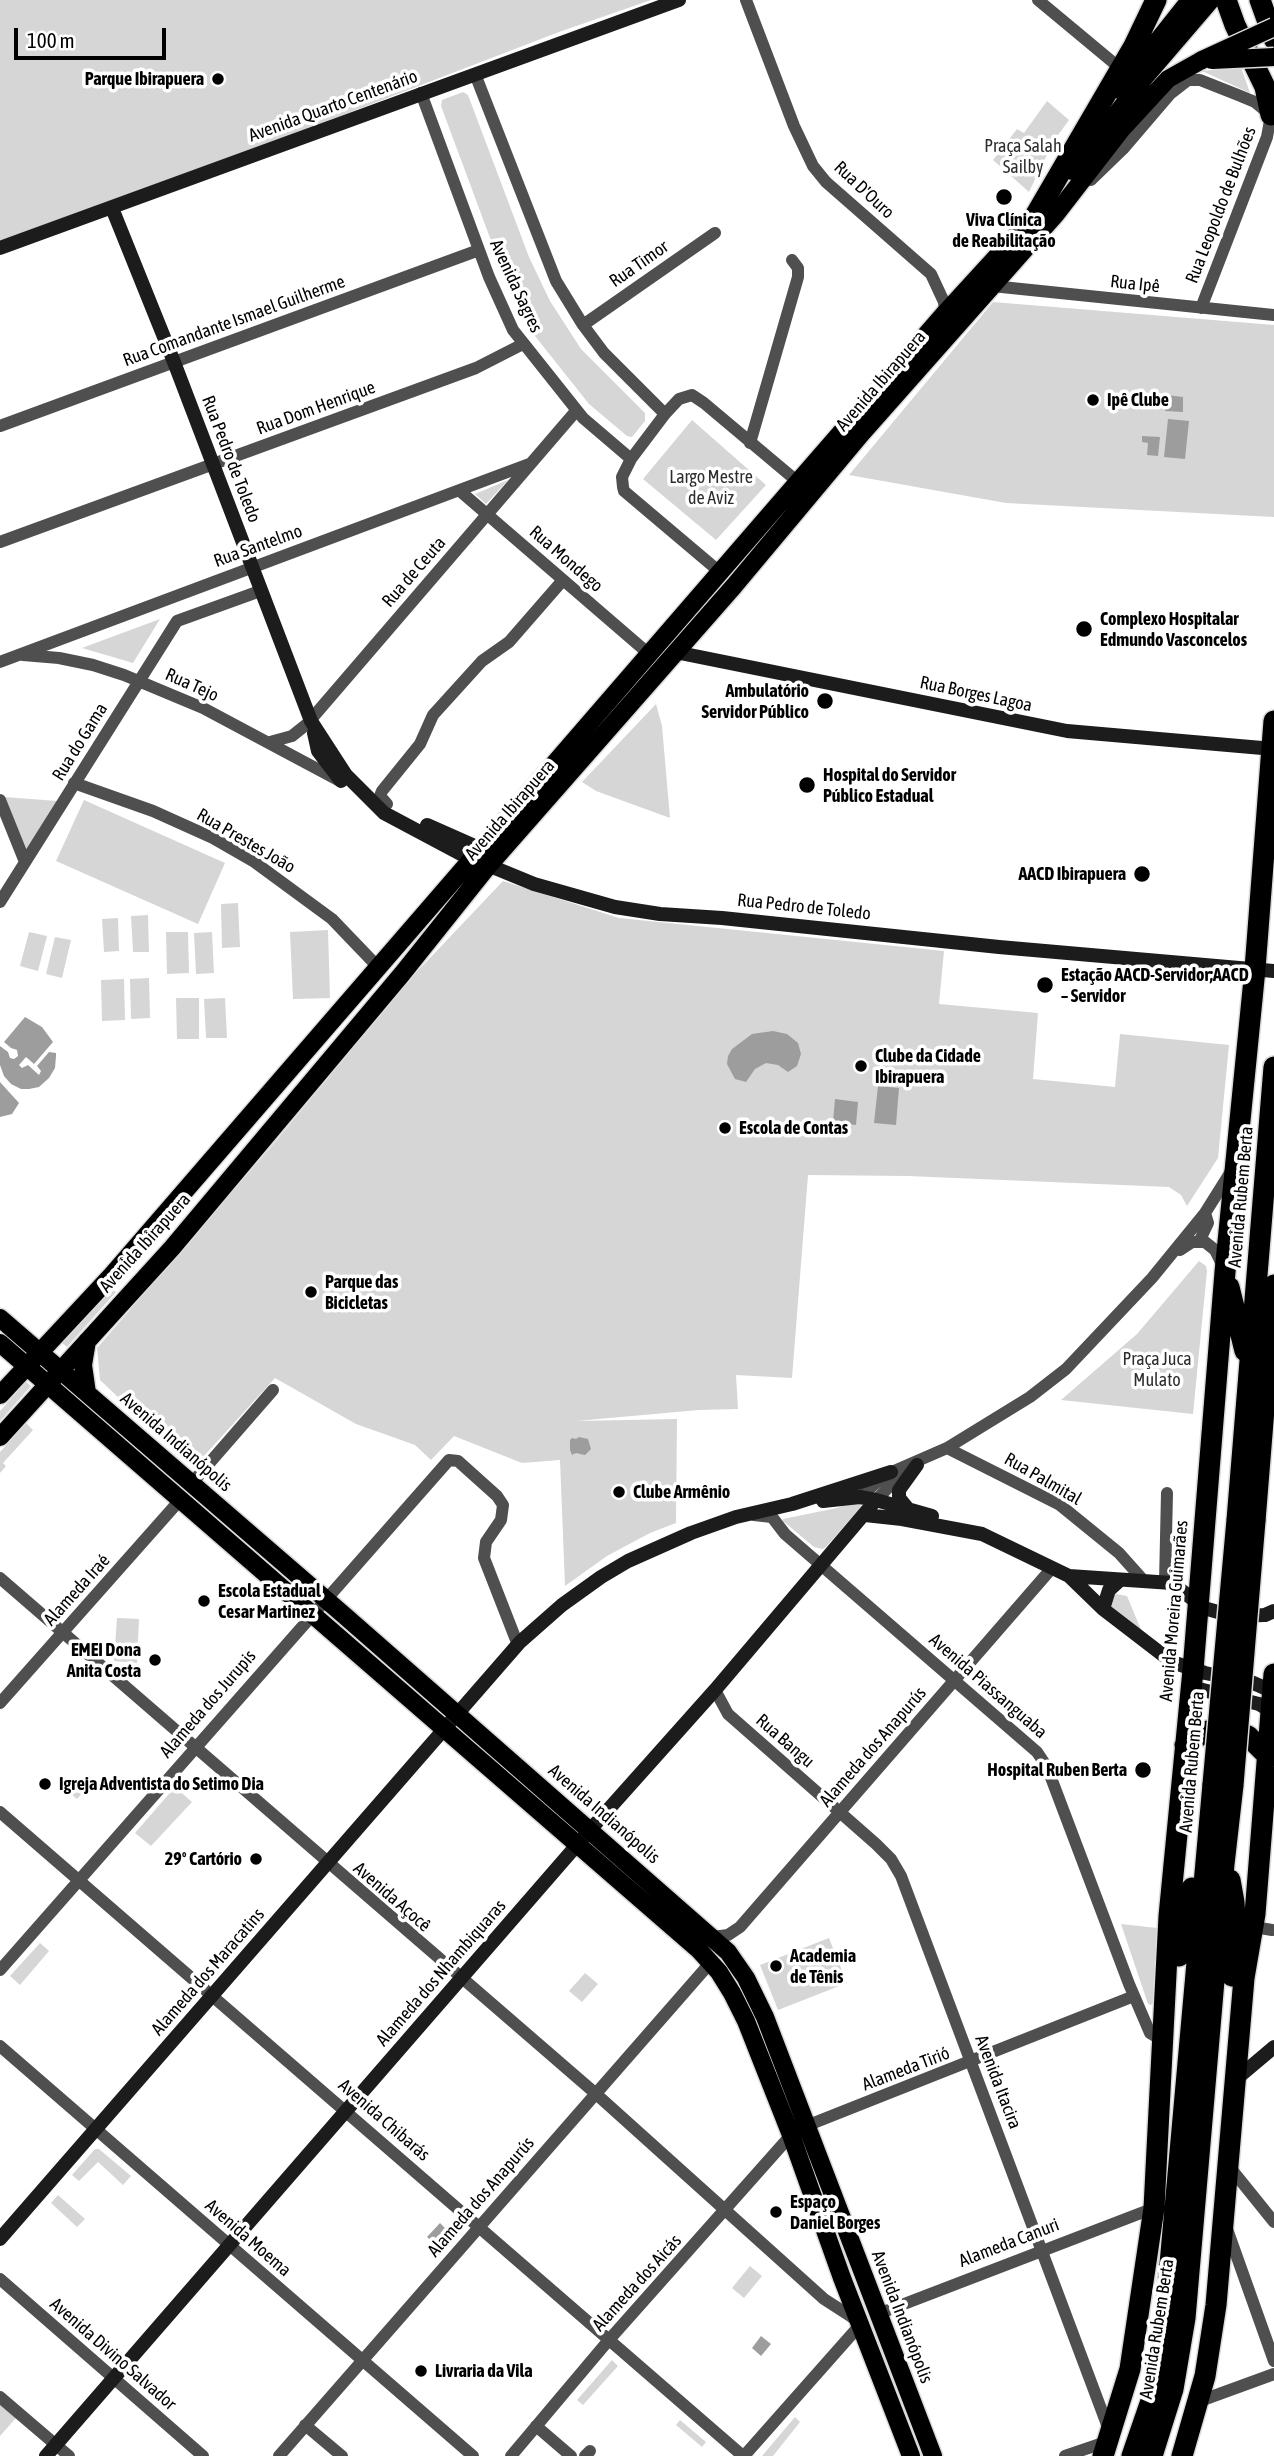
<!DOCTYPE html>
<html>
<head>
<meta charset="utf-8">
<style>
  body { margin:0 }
  #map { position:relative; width:1274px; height:2456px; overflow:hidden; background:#fff; font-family:"Asap Condensed",sans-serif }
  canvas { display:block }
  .scale { position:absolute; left:14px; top:28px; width:152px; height:32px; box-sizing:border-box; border:4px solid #000; border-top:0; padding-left:9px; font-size:21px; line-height:24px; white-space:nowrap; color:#000; -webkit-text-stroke:5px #fff; paint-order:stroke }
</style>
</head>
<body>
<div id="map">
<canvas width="1274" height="2456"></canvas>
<div class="scale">100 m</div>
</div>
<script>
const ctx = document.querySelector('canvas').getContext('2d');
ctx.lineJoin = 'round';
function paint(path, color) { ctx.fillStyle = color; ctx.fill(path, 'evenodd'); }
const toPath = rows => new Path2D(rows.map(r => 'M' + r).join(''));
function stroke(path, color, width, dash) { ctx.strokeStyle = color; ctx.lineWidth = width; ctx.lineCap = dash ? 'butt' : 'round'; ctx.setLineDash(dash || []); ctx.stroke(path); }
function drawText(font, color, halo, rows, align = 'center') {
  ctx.font = font + ' "Asap Condensed",sans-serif'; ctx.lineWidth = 7; ctx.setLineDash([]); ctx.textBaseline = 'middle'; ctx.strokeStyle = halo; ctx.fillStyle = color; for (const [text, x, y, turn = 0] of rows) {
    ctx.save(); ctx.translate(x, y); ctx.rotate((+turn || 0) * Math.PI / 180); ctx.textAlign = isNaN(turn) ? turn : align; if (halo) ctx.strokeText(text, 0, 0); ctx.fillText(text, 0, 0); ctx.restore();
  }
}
const green = toPath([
  [0,0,651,0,559,32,312,127,0,241],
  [1241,67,1250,93,1202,71],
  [463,92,468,95,529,257,550,301,581,349,645,413,645,421,632,437,627,436,589,404,527,326,496,254,441,106,442,100],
  [1047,101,1069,120,1053,142,1029,192,993,160,1017,129,1024,133],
  [993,302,1274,325,1274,517,1006,503,849,475],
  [692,420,766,485,716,540,643,479],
  [508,480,486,504,475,494],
  [160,619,133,663,82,648],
  [656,704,662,726,670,818,596,791,582,782],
  [5,797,57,801,25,851],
  [84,800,225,863,198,924,56,861],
  [503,881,619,918,944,951,939,1004,1038,1013,1033,1079,1115,1087,1120,1034,1229,1045,1218,1158,1187,1206,1181,1195,1169,1187,908,1176,808,1175,792,1378,736,1375,738,1409,699,1410,576,1421,677,1419,676,1523,650,1533,607,1556,565,1586,560,1460,522,1463,454,1436,431,1460,415,1445,356,1424,275,1378,193,1468,100,1380,97,1348,270,1148,411,978],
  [238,903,240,947,222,948,221,904],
  [148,915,149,952,133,952,131,916],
  [118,918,119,951,104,952,102,919],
  [328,930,330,998,293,999,290,932],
  [29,932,47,936,38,971,20,966],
  [166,932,188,932,189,973,167,974],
  [212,932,214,973,196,974,194,933],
  [55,937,71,940,62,978,46,974],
  [149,978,150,1018,131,1019,130,979],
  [124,979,125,1020,102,1021,101,980],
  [176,998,199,998,199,1039,177,1039],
  [225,998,227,1038,206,1038,204,999],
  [1199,1261,1206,1266,1207,1271,1193,1414,1061,1400,1137,1334],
  [111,1288,116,1292,67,1347,61,1342],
  [26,1382,31,1386,0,1421,0,1411],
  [26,1423,33,1430,3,1463,6,1466,0,1473,0,1452],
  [857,1501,862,1503,860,1508,826,1547,822,1549,814,1547,783,1521,783,1519,837,1508],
  [1116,1594,1127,1596,1142,1632,1110,1610,1111,1596],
  [117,1618,139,1619,137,1663,114,1661],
  [71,1779,84,1791,77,1799,63,1787],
  [175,1787,192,1802,151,1846,135,1833],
  [1121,1924,1157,1928,1154,2002,1151,2005,1148,2004],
  [829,1938,847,1983,778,2010,760,1965],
  [40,1943,49,1951,20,1985,10,1976],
  [585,1973,598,1984,582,2002,569,1991],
  [95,2149,99,2149,131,2176,123,2185,98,2162,79,2181,72,2175],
  [58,2195,85,2219,77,2227,51,2203],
  [750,2266,762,2276,744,2298,732,2288],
  [612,2360,618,2366,583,2405,577,2400],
  [0,2405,16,2418,0,2436],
  [795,2417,800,2422,773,2456,762,2456],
  [680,2420,706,2442,702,2447,676,2425]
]);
const water = toPath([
  [1166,395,1183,397,1183,412,1165,411],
  [1168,419,1189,421,1185,459,1164,457],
  [1142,436,1160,437,1158,456,1147,455,1148,443,1142,442],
  [25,1017,42,1027,53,1042,34,1064,26,1057,19,1065,22,1068,28,1065,39,1075,41,1071,37,1066,49,1052,56,1053,56,1056,55,1068,49,1078,39,1087,29,1089,21,1089,11,1084,4,1076,0,1065,0,1046,8,1052,10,1058,14,1059,18,1056,17,1050,11,1048,4,1042],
  [773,1031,787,1034,798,1043,801,1054,797,1066,788,1072,778,1065,766,1063,755,1069,746,1082,735,1079,727,1064,728,1056,732,1049,752,1034],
  [0,1082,19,1103,12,1114,0,1117],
  [878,1086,899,1088,896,1125,874,1123],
  [835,1099,858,1102,856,1125,833,1122],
  [579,1437,588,1439,591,1449,585,1455,576,1453,572,1455,570,1450,570,1440,572,1438,576,1439],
  [440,2223,448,2231,435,2244,427,2237],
  [761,2336,771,2344,761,2356,752,2348]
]);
const street = toPath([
  [746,0,794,126,813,166,826,182,931,274,944,302,945,313],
  [1038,0,1121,69],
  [475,74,556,281,583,325,604,353,665,414],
  [421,93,489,277,513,330,583,418,631,459],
  [1091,180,1123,149,1170,94,1188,80,1200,80,1238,95,1255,102,1271,115,1267,137,1201,308],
  [992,286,1274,315],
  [583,325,715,233],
  [0,426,479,250],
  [750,443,798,277,798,268,792,260],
  [460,491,649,654],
  [0,542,476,368,523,344],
  [721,573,624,491,623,487,622,477,631,459,665,414,679,399,692,395,704,403,798,482],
  [177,621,260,591],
  [23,655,59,658,93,665,124,675,203,708,338,780],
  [0,662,529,464],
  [270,742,292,736,307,724,576,411],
  [74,783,153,811,213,838,253,861,332,919,378,967],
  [0,800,25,862],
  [387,804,380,796,382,791,420,744,433,715,482,661,509,642,563,580],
  [0,902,177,621],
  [1200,1240,1208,1223,1205,1213],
  [1180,1250,1192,1242,1205,1242,1215,1250,1223,1266],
  [947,1448,1060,1505,1119,1553,1144,1581],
  [192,1483,273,1390],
  [860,1497,885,1475,947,1448,1030,1397,1066,1369,1152,1278,1205,1213,1232,1170],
  [876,1500,897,1479,911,1469],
  [754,1515,772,1517,785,1534,1037,1752,1047,1767,1129,1984,1150,2033,1164,2041],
  [0,1578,595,2093,824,2299,858,2321],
  [1165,1582,1167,1493],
  [715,1690,728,1714,876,1844,891,1859,901,1876,1109,2430],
  [0,1703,180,1500],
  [0,1812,743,2456],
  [1254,1927,1272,1930],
  [713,1937,728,1935,740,1927,1052,1568],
  [0,1970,449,1460,458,1461,497,1496,503,1505,501,1520,486,1542,484,1558,518,1645],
  [0,2046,473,2456],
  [806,2126,1134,1996],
  [1228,2165,1274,2222],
  [1227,2229,1274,2361],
  [0,2279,203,2456],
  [878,2314,1154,2208],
  [0,2397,69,2456],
  [1200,2401,1274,2374],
  [305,2425,342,2456],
  [536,2426,571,2456],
  [279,2456,711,1962],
  [511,2456,608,2341,791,2135],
  [585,2456,590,2451],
  [744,2456,860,2325],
  [1065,2456,1109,2441]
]);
const secondary = toPath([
  [112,208,174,362,311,721,346,775,384,813,461,854,534,884,615,907,660,914,722,918,999,947,1274,971],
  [0,248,679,0],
  [675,652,1067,731,1274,749],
  [314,733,318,751,341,781],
  [427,825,488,852],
  [823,1501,860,1497,876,1500,932,1516],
  [908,1509,899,1498,899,1490,917,1465],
  [865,1515,902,1519,982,1534,1069,1576,1103,1609,1172,1662,1205,1673,1251,1682,1274,1692],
  [1069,1576,1172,1583,1204,1608,1232,1616,1265,1615,1274,1611],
  [1103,1609,1109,1590,1120,1580],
  [1191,1687,1259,1704,1274,1713],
  [1235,2080,1274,2047],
  [0,2239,520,1642,562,1605,601,1577,628,1561,691,1533,736,1517,792,1504,891,1472],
  [46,2456,590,1830,715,1690,876,1500]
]);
const primary = toPath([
  [1072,171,1145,77,1211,0],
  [0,1318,345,1616,728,1952,746,1978,765,2017,933,2456],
  [87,1341,83,1365,87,1393],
  [0,1343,699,1950,719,1972,732,1993,746,2021,791,2135,842,2278,911,2456],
  [0,1395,112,1275,798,482,945,313,1043,206],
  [0,1437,172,1248,402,974,489,865,734,586,862,433,1056,214,1121,130,1168,79,1202,60]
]);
const highway = toPath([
  [1226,0,1235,25,1265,87,1271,115],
  [1260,0,1274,39],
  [1121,89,1192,0],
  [1035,216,1134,46,1156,0],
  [1229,1287,1245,1351],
  [1237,1520,1274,1067],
  [1255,1521,1274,1285],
  [1185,1745,1207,1731,1235,1731,1248,1736,1269,1757],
  [1230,1880,1234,1902,1236,1933,1232,1976],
  [1179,1956,1192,1888],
  [1103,2456,1130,2369,1154,2208,1169,1916,1193,1670,1225,1272,1255,969,1274,721],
  [1132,2456,1151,2401,1164,2331,1213,1784],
  [1152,2456,1173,2389,1185,2318,1224,1864,1233,1785],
  [1182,2456,1205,2376,1216,2305,1244,1978,1255,1914,1274,1674]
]);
const primaryBridge = toPath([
  [1202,60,1274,27],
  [1212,60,1274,57]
]);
const highwayBridge = toPath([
  [1213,1784,1237,1520],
  [1233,1785,1255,1521]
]);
const markers = [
  [218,79,7,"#000"],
  [1004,197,9,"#000"],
  [1093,400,7,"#000"],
  [1084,629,9,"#000"],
  [825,701,9,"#000"],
  [807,785,9,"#000"],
  [1142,874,9,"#000"],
  [1045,985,9,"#000"],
  [861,1066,7,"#000"],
  [725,1128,7,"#000"],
  [311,1292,7,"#000"],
  [619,1492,7,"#000"],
  [204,1601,7,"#000"],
  [155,1660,7,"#000"],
  [1143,1770,9,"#000"],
  [45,1784,7,"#000"],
  [256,1859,7,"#000"],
  [776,1966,7,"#000"],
  [776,2212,7,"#000"],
  [421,2371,7,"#000"]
];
const poiNames = [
  ["Parque Ibirapuera",204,79,"right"],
  ["Viva Clínica",1004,220,"center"],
  ["de Reabilitação",1004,241,"center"],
  ["Ipê Clube",1107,400],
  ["Complexo Hospitalar",1100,619],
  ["Edmundo Vasconcelos",1100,640],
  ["Ambulatório",809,691,"right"],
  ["Servidor Público",809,712,"right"],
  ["Hospital do Servidor",823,775],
  ["Público Estadual",823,796],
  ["AACD Ibirapuera",1126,874,"right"],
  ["Estação AACD-Servidor;AACD",1061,975],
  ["– Servidor",1061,996],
  ["Clube da Cidade",875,1056],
  ["Ibirapuera",875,1077],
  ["Escola de Contas",739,1128],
  ["Parque das",325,1282],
  ["Bicicletas",325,1303],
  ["Clube Armênio",633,1492],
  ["Escola Estadual",218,1591],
  ["Cesar Martinez",218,1612],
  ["EMEI Dona",141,1650,"right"],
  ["Anita Costa",141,1671,"right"],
  ["Hospital Ruben Berta",1127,1770,"right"],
  ["Igreja Adventista do Setimo Dia",59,1784],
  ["29º Cartório",242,1859,"right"],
  ["Academia",790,1956],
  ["de Tênis",790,1977],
  ["Espaço",790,2202],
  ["Daniel Borges",790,2223],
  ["Livraria da Vila",435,2371]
];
const streetNames = [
  ["Avenida Quarto Centenário",333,106,-20],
  ["Rua D'Ouro",864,190,43],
  ["Rua Leopoldo de Bulhões",1221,205,-69],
  ["Rua Timor",639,264,-35],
  ["Rua Ipê",1135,284,6],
  ["Avenida Sagres",516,286,65],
  ["Rua Comandante Ismael Guilherme",234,321,-20],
  ["Avenida Ibirapuera",881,381,-49],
  ["Rua Dom Henrique",316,408,-20],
  ["Rua Pedro de Toledo",231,459,69],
  ["Rua Santelmo",258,546,-20],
  ["Rua Mondego",566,559,41],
  ["Rua de Ceuta",414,572,-49],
  ["Rua Tejo",192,685,24],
  ["Rua Borges Lagoa",976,694,12],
  ["Rua do Gama",80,742,-58],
  ["Avenida Ibirapuera",510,810,-49],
  ["Rua Prestes João",246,841,30],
  ["Rua Pedro de Toledo",804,907,6],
  ["Avenida Rubem Berta",1241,1197,-85],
  ["Avenida Ibirapuera",145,1243,-48],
  ["Avenida Indianópolis",176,1442,41],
  ["Rua Palmital",1043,1479,30],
  ["Alameda Iraé",77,1590,-48],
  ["Avenida Moreira Guimarães",1174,1611,-85],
  ["Avenida Piassanguaba",988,1686,41],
  ["Alameda dos Jurupis",208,1704,-49],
  ["Rua Bangu",785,1741,41],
  ["Alameda dos Anapurús",873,1747,-49],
  ["Avenida Rubem Berta",1192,1762,-85],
  ["Avenida Indianópolis",604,1814,41],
  ["Avenida Açocê",392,1897,41],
  ["Alameda dos Maracatins",208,1972,-49],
  ["Alameda dos Nhambiquaras",441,1973,-49],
  ["Alameda Tirió",906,2069,-21],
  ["Avenida Itacira",998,2082,69],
  ["Avenida Chibarás",384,2120,41],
  ["Alameda dos Anapurús",481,2197,-49],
  ["Avenida Moema",248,2238,41],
  ["Alameda Canuri",1009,2243,-21],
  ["Alameda dos Aicás",637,2283,-48],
  ["Avenida Indianópolis",902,2317,69],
  ["Avenida Rubem Berta",1157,2329,-81],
  ["Avenida Divino Salvador",113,2354,41]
];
const parkNames = [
  ["Praça Salah",1023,146],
  ["Sailby",1023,167],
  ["Largo Mestre",711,477],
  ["de Aviz",711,498],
  ["Praça Juca",1157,1359],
  ["Mulato",1157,1380]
];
paint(green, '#d6d6d6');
paint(water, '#9d9d9d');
stroke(primary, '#dbdbdb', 21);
stroke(highway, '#dbdbdb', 24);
stroke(street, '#4f4f4f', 12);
stroke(secondary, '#1c1c1c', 14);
stroke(primary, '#000', 18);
stroke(highway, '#000', 21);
stroke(primaryBridge, '#dbdbdb', 21, []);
stroke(highwayBridge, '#dbdbdb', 24, []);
stroke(primaryBridge, '#000', 18);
stroke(highwayBridge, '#000', 21);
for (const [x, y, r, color] of markers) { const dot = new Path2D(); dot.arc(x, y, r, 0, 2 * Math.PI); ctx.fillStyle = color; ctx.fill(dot); stroke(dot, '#fff', 2.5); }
drawText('bold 18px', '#000', '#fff', poiNames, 'left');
drawText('18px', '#000', '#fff', streetNames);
drawText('18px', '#2d2d2d', '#fff', parkNames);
</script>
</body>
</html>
